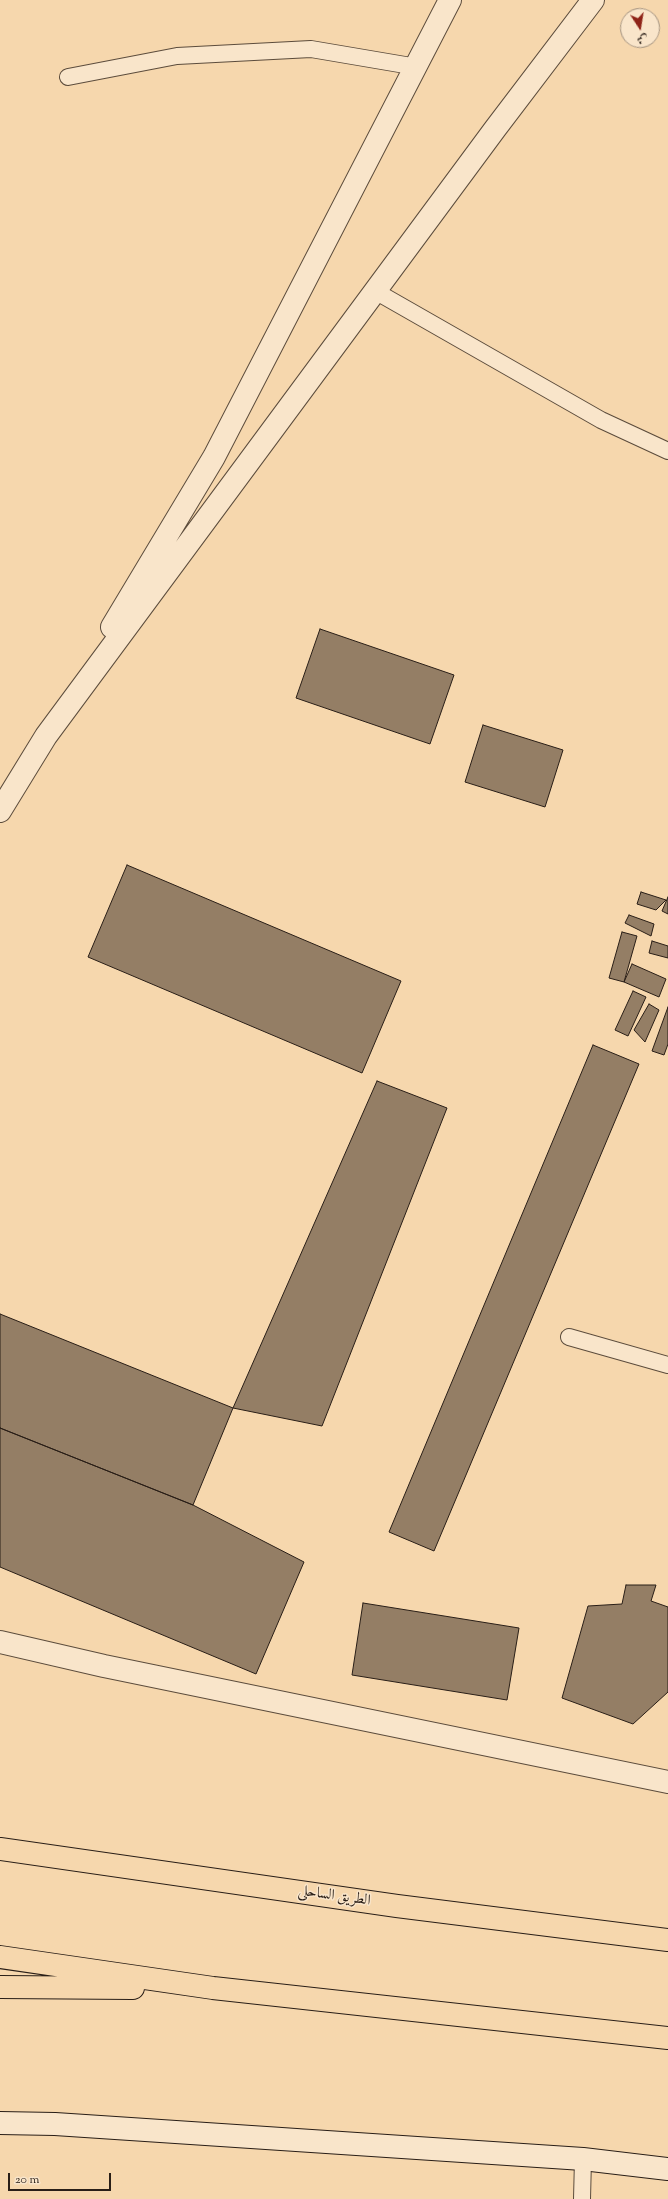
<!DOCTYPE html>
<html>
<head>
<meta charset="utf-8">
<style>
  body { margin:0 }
  #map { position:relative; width:668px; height:2199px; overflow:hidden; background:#f6d7ad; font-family:"Sorts Mill Goudy",Amiri,serif }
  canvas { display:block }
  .north { position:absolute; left:620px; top:8px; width:40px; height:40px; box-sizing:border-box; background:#f9e5ca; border:1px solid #a69582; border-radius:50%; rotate:168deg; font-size:11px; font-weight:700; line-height:16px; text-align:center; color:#291e17 }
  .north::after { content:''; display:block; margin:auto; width:14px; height:18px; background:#8f2418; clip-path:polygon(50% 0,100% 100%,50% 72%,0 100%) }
  .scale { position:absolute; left:8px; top:2173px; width:103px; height:18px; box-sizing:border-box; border:2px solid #291e17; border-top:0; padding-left:5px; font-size:12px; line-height:14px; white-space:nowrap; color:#291e17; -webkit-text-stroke:3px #f9e5ca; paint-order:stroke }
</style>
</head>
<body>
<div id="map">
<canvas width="668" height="2199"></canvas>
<div class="north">ش</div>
<div class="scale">20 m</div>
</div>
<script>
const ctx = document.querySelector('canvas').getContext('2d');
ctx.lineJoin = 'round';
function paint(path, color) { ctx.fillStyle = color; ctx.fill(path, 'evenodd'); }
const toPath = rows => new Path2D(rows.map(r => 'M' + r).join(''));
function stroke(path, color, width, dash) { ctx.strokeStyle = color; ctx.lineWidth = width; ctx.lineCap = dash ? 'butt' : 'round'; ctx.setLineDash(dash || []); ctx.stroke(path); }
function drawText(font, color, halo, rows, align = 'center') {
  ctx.font = font + ' "Sorts Mill Goudy",Amiri,serif'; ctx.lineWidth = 3; ctx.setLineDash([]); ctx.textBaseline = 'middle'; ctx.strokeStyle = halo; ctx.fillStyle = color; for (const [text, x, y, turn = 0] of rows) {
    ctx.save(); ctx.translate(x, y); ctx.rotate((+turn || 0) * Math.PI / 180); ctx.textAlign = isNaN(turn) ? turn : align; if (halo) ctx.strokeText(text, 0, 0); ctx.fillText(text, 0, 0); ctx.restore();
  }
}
const building = toPath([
  [320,629,454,675,430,744,296,698,320,629],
  [483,725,563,750,545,807,465,782,483,725],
  [127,865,401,981,362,1073,88,957,127,865],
  [641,892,666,900,656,910,637,904,641,892],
  [668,897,668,914,662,911,668,897],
  [629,915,654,924,651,936,625,923,629,915],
  [622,932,637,936,624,982,609,978,622,932],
  [652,941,668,946,668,958,649,953,652,941],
  [632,964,666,979,659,997,624,982,632,964],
  [633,991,646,997,628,1036,615,1030,633,991],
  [649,1004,659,1010,645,1042,634,1030,649,1004],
  [668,1007,668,1044,664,1055,652,1051,668,1007],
  [593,1045,639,1064,434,1551,389,1532,593,1045],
  [377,1081,447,1108,322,1426,233,1408,377,1081],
  [0,1314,233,1408,193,1505,0,1428,0,1314],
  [0,1428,193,1505,304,1562,256,1674,0,1567,0,1428],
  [626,1585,656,1585,651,1601,668,1607,668,1692,633,1724,562,1698,588,1606,622,1604,626,1585],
  [363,1603,519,1628,507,1700,352,1675,363,1603]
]);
const lane = toPath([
  [68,77,177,56,311,49,417,67],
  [375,291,601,420,668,451],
  [569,1337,668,1365],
  [582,2199,583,2159]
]);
const street = toPath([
  [112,627,214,457,450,0],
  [0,811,46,736,495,129,593,0],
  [0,1642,104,1666,668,1782]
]);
const secondary = toPath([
  [0,2123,55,2124,583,2159,668,2169]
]);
const highway = toPath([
  [0,1849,397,1906,668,1940],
  [0,1957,213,1988,668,2038],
  [0,1987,133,1988]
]);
const streetNames = [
  ["الطريق الساحلى",334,1897,8]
];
paint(building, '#947e65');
stroke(building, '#291e17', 1);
stroke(lane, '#5c4c3c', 18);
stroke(street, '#5c4c3c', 24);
stroke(secondary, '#291e17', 24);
stroke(highway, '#291e17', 24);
stroke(lane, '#f9e5ca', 16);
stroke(street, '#f9e5ca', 22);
stroke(secondary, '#f9e5ca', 22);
stroke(highway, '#f6d7ad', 22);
drawText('15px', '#291e17', '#f9e5ca', streetNames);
</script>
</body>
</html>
